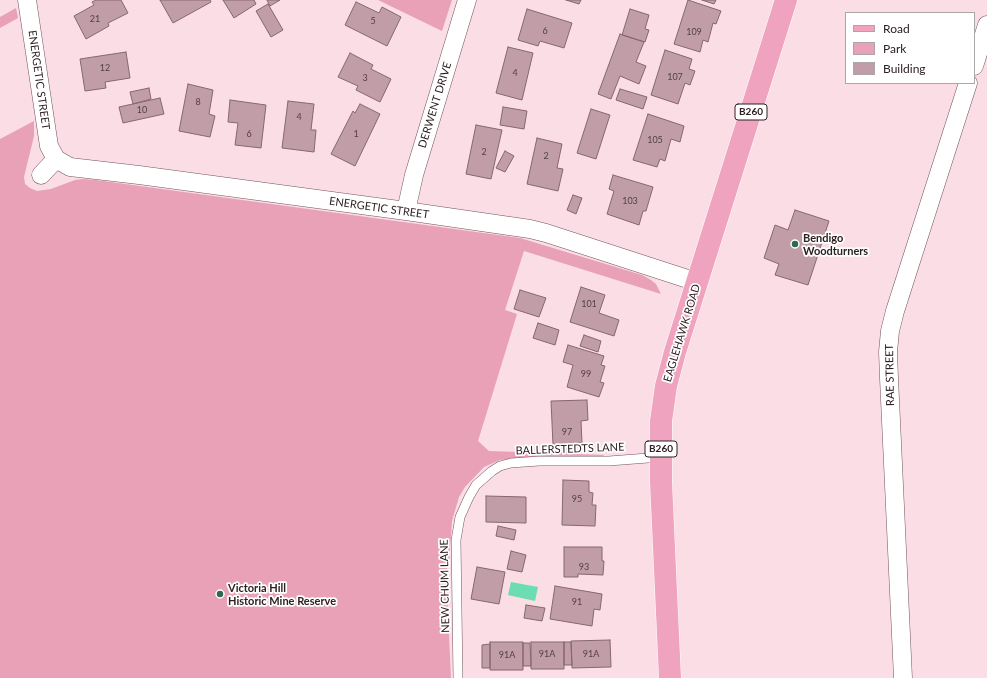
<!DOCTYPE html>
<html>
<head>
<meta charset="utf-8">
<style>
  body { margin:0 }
  #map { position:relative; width:987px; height:678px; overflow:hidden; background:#fbdde5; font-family:Lato,sans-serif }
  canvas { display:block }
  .legend { position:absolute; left:845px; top:12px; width:130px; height:72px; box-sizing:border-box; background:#fff; border:1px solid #aba6a7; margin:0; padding:5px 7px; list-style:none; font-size:12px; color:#2d2023 }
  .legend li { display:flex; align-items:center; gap:8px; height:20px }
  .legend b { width:20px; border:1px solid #aba6a7 }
</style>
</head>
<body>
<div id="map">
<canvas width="987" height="678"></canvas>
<ul class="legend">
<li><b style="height:5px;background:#efa3be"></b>Road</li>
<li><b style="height:11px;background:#e8a1b6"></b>Park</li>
<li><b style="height:11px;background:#c19ea7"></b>Building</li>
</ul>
</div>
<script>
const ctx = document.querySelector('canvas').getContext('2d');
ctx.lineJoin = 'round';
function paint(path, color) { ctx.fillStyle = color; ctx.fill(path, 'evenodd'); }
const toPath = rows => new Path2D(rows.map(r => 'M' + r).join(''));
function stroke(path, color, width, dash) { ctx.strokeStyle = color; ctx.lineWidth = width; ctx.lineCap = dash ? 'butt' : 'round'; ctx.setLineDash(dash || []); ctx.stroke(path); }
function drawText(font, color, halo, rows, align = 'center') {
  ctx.font = font + ' Lato,sans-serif'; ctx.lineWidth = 3.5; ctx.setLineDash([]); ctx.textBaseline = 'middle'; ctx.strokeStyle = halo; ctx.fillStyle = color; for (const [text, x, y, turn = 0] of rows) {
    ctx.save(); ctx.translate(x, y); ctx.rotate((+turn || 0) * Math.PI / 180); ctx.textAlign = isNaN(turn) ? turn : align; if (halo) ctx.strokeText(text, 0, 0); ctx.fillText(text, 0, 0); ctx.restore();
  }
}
const green = toPath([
  [378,0,452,0,442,31],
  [16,8,18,18,0,28,0,17],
  [34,121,34,136,24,177,25,184,30,188,37,191,51,189,75,180,83,179,96,180,520,238,642,275,651,280,656,284,661,294,524,251,505,310,517,314,478,441,489,451,604,455,603,457,521,458,500,460,484,467,465,487,459,497,452,521,449,564,446,571,451,678,0,678,0,139]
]);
const water = toPath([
  [511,582,538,587,535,601,508,595]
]);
const building = toPath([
  [96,0,121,0,128,13,108,23,109,26,86,39,74,16,94,5,92,2,96,0],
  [160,0,210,0,211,2,173,23,160,0],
  [223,0,254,0,256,4,234,18,223,0],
  [267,0,280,0,270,6,267,0],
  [566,0,581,0,579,4,566,0],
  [688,0,721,11,716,24,713,23,708,42,703,40,700,52,674,44,688,0],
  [702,0,716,0,714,4,702,0],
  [356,2,379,13,382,7,401,17,387,46,345,25,356,2],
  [268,4,283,30,271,37,256,11,268,4],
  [527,9,572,23,564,48,540,41,538,46,518,40,527,9],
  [630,9,649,15,645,29,649,30,645,42,622,35,630,9],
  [620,34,644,42,636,62,646,66,639,84,620,76,611,99,598,94,620,34],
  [508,47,533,53,522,100,496,93,508,47],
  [665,50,692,59,689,69,695,71,690,85,685,83,678,104,651,95,665,50],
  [126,52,130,78,105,82,106,88,85,91,80,59,126,52],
  [350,53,373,65,371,69,391,79,380,102,356,90,358,86,338,77,350,53],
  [188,84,213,90,209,114,215,116,210,137,179,131,188,84],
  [149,88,151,99,133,104,130,92,149,88],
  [620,89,647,97,643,109,616,100,620,89],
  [160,98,164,114,123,123,119,107,160,98],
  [230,100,266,105,261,148,235,145,238,123,228,122,230,100],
  [288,101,314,104,311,130,316,130,314,152,282,148,288,101],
  [360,104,380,114,355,166,331,154,353,111,355,113,360,104],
  [503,107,527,111,524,129,500,125,503,107],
  [591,109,610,115,596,159,577,153,591,109],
  [648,114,684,126,680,142,671,139,665,161,660,159,657,167,633,160,648,114],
  [476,125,502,130,491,179,466,174,476,125],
  [537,138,562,144,557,168,563,169,558,191,527,184,537,138],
  [505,151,514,156,505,172,496,168,505,151],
  [613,175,653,187,646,211,643,211,639,225,607,214,614,191,609,189,613,175],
  [573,195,582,198,576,214,567,210,573,195],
  [795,210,829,221,808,285,775,275,779,264,764,258,775,225,788,230,795,210],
  [581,287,605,295,599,313,619,320,614,336,570,322,581,287],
  [520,290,546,298,539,317,514,309,520,290],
  [538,323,559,330,555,345,533,338,538,323],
  [584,335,601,341,598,352,580,346,584,335],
  [568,345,604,356,601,365,605,366,600,382,604,383,599,397,567,387,573,365,563,362,568,345],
  [587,400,588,420,581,421,582,443,553,445,551,401,587,400],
  [575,444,576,452,558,453,557,445,575,444],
  [563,480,589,481,589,492,593,493,592,505,596,505,595,526,562,525,563,480],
  [486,496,526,497,526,523,486,522,486,496],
  [498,526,516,530,514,540,496,536,498,526],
  [564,547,602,547,602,561,604,561,603,575,578,574,578,577,564,577,564,547],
  [511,551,526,555,522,572,507,569,511,551],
  [477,567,505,572,499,604,471,599,477,567],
  [555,586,602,594,600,610,594,609,592,626,550,619,555,586],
  [526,605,545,608,542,621,524,618,526,605],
  [610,640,611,667,572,668,571,641,610,640],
  [490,642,523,642,523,670,490,670,490,642],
  [531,642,564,642,564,669,531,669,531,642],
  [564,642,571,642,572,665,564,665,564,642],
  [523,643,530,643,531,666,523,666,523,643],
  [490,644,490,668,482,668,482,645,490,644]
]);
const service = toPath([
  [458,678,456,540,460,517,469,497,476,485,492,471,500,466,511,463,539,461,609,461,661,457]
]);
const minor = toPath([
  [27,0,49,146,56,159,70,167,139,175,406,211,530,229,546,233,697,282],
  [974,66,987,25],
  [41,175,56,159],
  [406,211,414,175,467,0],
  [903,678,889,378,888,352,890,331,895,311,968,83]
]);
const primary = toPath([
  [670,678,661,482,661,421,666,386,675,352,786,0]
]);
const markers = [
  [795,244,4,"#2e6953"],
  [220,594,4,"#2e6953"]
];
const numberNames = [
  ["21",95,19],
  ["5",373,21],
  ["6",545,31],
  ["109",694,32],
  ["12",105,68],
  ["4",515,73],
  ["107",675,77],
  ["3",365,78],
  ["8",198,102],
  ["10",142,110],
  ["4",299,117],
  ["6",249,134],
  ["1",356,134],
  ["105",655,140],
  ["2",484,152],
  ["2",546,156],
  ["103",630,201],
  ["101",589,304],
  ["99",586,374],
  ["97",567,432],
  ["95",577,499],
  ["93",584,567],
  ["91",577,602],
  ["91A",547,654],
  ["91A",591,654],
  ["91A",507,655]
];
const shields = [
  [751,112,32],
  [661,449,32]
];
const shieldNames = [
  ["B260",751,112],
  ["B260",661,449]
];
const streetNames = [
  ["ENERGETIC STREET",39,80,82],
  ["DERWENT DRIVE",435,105,-73],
  ["ENERGETIC STREET",379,208,8],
  ["EAGLEHAWK ROAD",682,333,-73],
  ["RAE STREET",890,375,-91],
  ["BALLERSTEDTS LANE",570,449,-2],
  ["NEW CHUM LANE",445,586,-91]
];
const poiNames = [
  ["Bendigo",803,238],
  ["Woodturners",803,251],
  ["Victoria Hill",228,588],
  ["Historic Mine Reserve",228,601]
];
paint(green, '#e8a1b6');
paint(water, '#6cdcb2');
paint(building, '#c19ea7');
stroke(building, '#86666f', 1);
stroke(service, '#73545d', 10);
stroke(minor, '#73545d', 19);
stroke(primary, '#fff', 23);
stroke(service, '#fff', 9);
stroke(minor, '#fff', 18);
stroke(primary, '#efa3be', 22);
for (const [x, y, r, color] of markers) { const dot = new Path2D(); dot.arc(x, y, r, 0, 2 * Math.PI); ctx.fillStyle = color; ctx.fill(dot); stroke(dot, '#fff', 1.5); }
drawText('9px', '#524044', null, numberNames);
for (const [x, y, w] of shields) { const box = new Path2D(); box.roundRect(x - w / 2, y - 8, w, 16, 3); ctx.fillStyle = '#fff'; ctx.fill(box); stroke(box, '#2d2023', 1); }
drawText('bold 10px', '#2d2023', null, shieldNames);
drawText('11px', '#2d2023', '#fff', streetNames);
drawText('bold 11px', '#2d2023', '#fff', poiNames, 'left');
</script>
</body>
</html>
